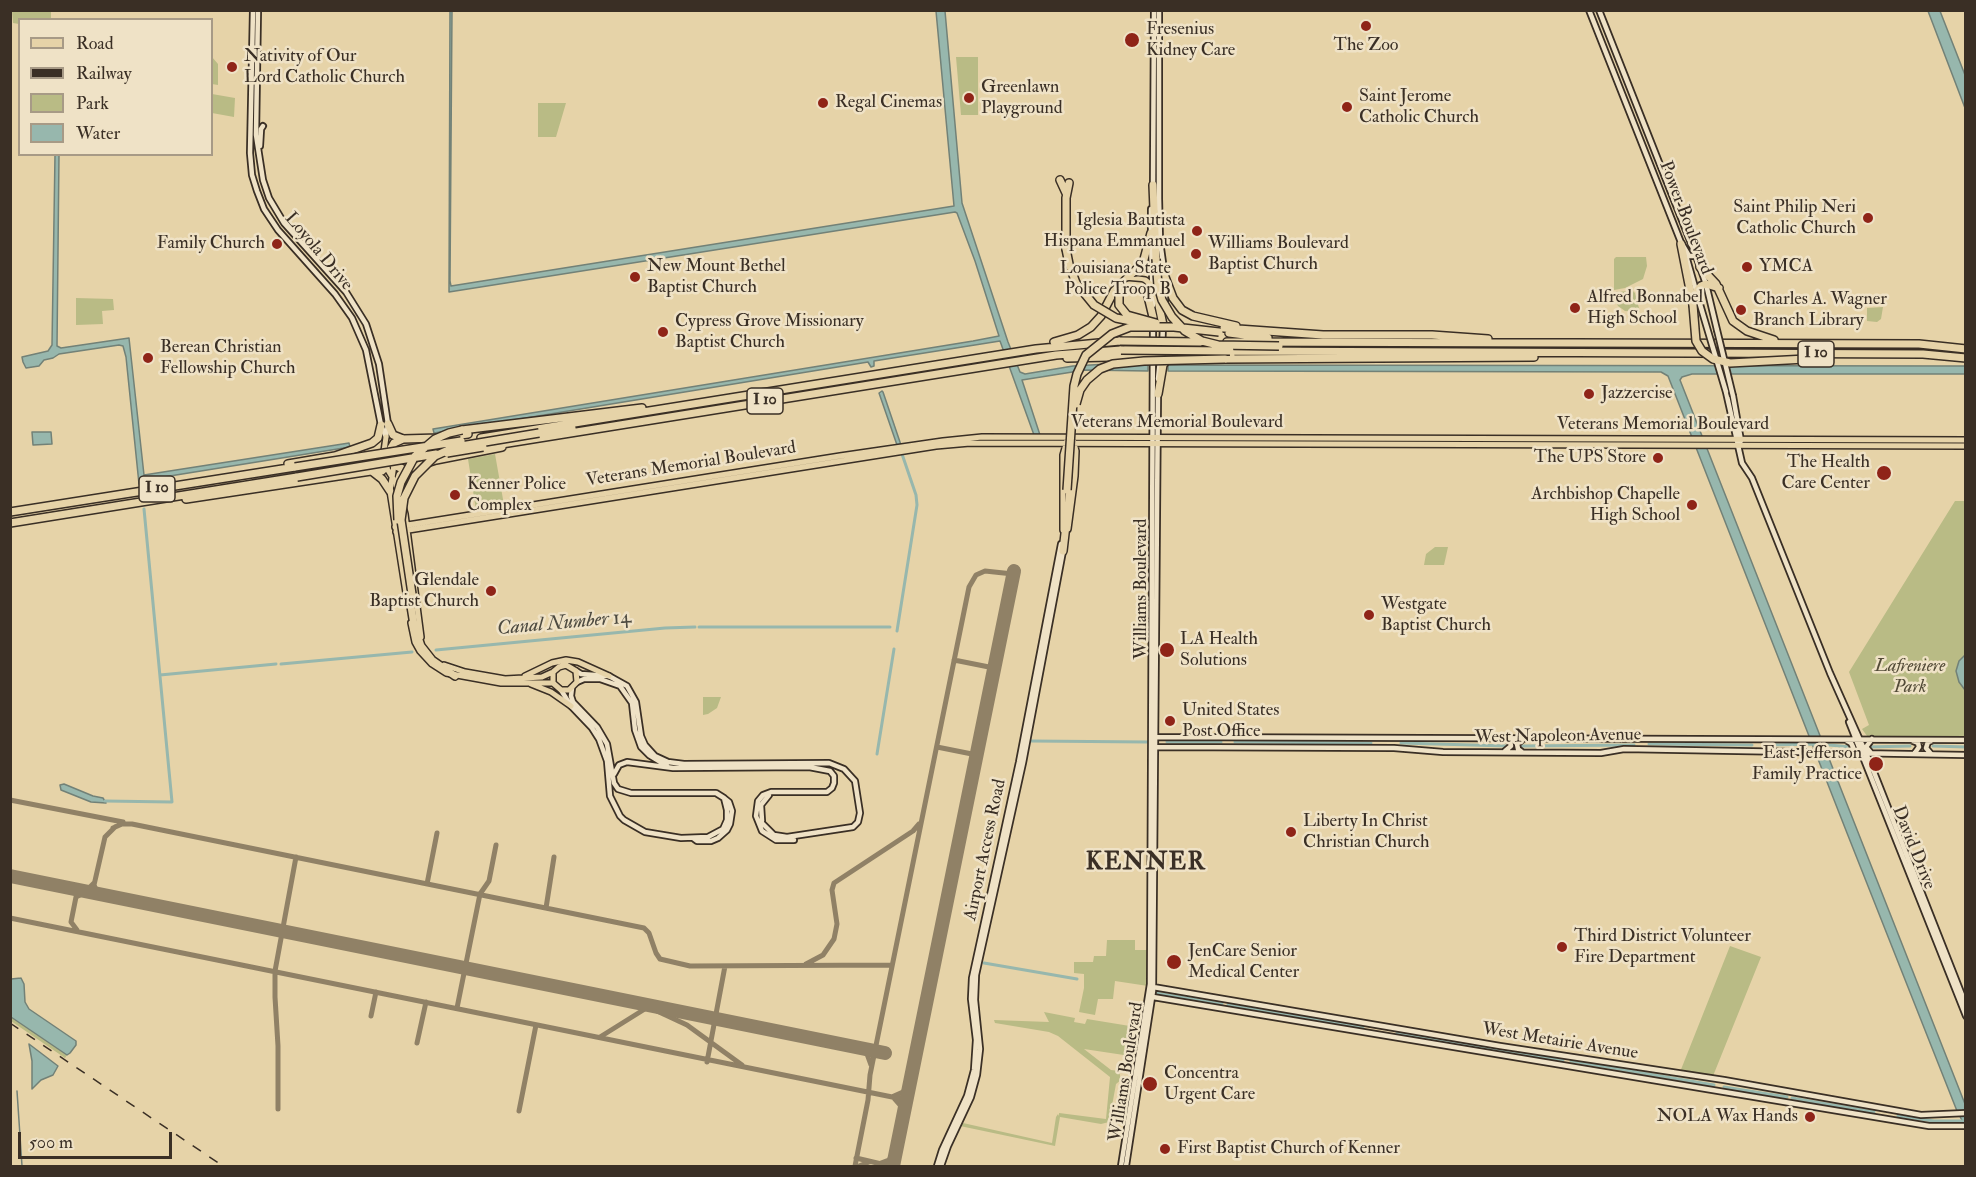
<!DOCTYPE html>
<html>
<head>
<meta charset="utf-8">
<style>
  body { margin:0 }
  #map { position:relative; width:1976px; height:1177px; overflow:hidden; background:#e6d3a8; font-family:"IM FELL Double Pica",serif }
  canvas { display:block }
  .frame { position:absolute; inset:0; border:12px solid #3a2f25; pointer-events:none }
  .legend { position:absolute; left:18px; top:18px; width:195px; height:138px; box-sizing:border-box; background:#efe2c6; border:2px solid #a79a86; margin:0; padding:8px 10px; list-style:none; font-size:18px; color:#3a2f25 }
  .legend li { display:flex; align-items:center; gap:12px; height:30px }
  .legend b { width:30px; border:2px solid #a79a86 }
  .scale { position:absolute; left:18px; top:1132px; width:154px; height:27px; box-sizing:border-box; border:3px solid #3a2f25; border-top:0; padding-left:8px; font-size:18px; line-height:21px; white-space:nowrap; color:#3a2f25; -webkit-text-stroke:4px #efe2c6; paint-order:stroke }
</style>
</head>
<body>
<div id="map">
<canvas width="1976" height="1177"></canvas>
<div class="frame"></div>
<ul class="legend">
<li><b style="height:8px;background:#e6d3a8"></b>Road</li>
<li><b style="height:8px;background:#3a2f25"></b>Railway</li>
<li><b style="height:16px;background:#b9bb85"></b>Park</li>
<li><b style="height:16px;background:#97b7ad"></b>Water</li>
</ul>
<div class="scale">500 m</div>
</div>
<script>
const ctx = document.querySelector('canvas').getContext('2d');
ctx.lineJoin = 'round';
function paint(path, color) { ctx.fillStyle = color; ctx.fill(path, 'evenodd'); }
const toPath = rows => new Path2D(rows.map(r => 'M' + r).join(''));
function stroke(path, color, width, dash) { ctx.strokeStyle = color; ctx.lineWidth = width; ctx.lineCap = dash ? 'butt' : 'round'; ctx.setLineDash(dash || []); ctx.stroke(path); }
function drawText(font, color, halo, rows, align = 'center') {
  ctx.font = font + ' "IM FELL Double Pica",serif'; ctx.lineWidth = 5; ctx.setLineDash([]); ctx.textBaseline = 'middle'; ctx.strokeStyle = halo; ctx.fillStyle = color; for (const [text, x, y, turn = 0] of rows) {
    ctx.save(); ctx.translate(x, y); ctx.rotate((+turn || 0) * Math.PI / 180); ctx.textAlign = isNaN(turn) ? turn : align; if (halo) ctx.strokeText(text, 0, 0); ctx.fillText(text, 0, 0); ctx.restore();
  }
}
const green = toPath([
  [12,11,51,11,51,19,20,20,19,24,13,23],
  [212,57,218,64,218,85,212,84],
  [956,57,978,57,978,115,961,115],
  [212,94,235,98,234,117,212,113],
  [538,103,566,103,556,137,538,137],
  [1616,257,1646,257,1647,266,1643,279,1625,288,1614,290,1614,259],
  [1633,291,1635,293,1640,312,1625,311,1618,306,1614,298,1613,292],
  [76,298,113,299,114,310,102,311,103,324,76,325],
  [1883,307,1881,319,1877,322,1867,321,1867,308],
  [495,454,504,505,476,510,468,459],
  [1955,501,1965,501,1965,737,1867,736,1862,729,1869,725,1849,672],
  [1435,547,1448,547,1444,565,1424,565,1426,554],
  [703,697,721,697,717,708,708,714,703,715],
  [1107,940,1135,940,1135,950,1149,950,1148,986,1115,981,1113,999,1098,999,1095,1015,1079,1012,1084,988,1084,974,1074,973,1074,962,1093,962,1094,956,1106,956],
  [1730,946,1761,957,1713,1076,1680,1072],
  [1044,1012,1075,1018,1074,1022,1085,1024,1087,1019,1142,1028,1137,1057,1084,1049,1111,1070,1119,1071,1121,1080,1116,1084,1109,1122,1101,1124,1060,1117,1055,1146,960,1126,963,1123,1052,1143,1056,1117,1058,1114,1059,1116,1059,1113,1106,1119,1110,1077,1058,1036,1049,1032,995,1023,994,1020,1049,1022],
  [10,1016,67,1055,65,1058,11,1021]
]);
const water = toPath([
  [450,11,452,11,450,281,451,286,954,206,936,11,945,11,962,203,1008,342,1020,372,1025,374,1073,366,1108,364,1148,364,1148,371,1085,370,1022,380,1040,435,1034,435,1000,341,874,361,874,366,871,367,868,362,434,433,433,429,973,341,999,336,975,261,957,213,955,212,449,292,450,11],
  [1928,11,1940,11,1965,75,1965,108,1928,11],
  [55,155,59,155,57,346,61,348,129,338,144,475,349,443,350,447,145,480,144,484,139,484,126,357,123,346,119,345,59,354,53,358,44,360,39,366,26,368,23,362,22,357,48,351,52,345,55,155],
  [1168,365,1965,366,1965,374,1692,374,1682,377,1680,380,1965,1104,1965,1126,1957,1111,1847,833,1668,376,1661,372,1168,371,1168,365],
  [882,391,883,392,901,445,897,445,879,393,882,391],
  [32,432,51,432,52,444,33,445,32,432],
  [1965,655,1965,690,1959,682,1956,671,1959,661,1965,655],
  [64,784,93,796,103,798,106,803,91,802,61,790,60,785,64,784],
  [21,978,24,984,25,1002,29,1009,76,1041,76,1045,70,1053,67,1055,11,1017,11,979,21,978],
  [29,1044,58,1066,53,1075,41,1080,32,1089,32,1061,29,1044]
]);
const stream = toPath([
  [17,1091,22,1166]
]);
const canal = toPath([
  [699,627,890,627],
  [897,631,917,505,916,495,902,454],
  [436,650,665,628,695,627],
  [281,664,412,652],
  [160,675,276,664],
  [1031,741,1148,742],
  [1167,742,1221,742],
  [1235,742,1371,743],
  [1401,743,1507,746],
  [1649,744,1752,745],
  [1767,745,1818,744,1851,747],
  [1522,746,1634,745],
  [1933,746,1966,747],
  [1868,747,1910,746],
  [877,754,894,649],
  [105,801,172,802,144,509],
  [984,963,1077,979],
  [1156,993,1222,1004],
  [1228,1005,1363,1027],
  [1397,1033,1563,1060],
  [1571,1061,1714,1085],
  [1724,1087,1787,1097],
  [1792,1098,1874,1112],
  [1898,1116,1934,1121,1966,1121]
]);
const taxiway = toPath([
  [954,660,994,668],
  [937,747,977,755],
  [10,800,123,822],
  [113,828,122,824,132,824,644,928,649,933,656,953,660,959,690,966,892,965],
  [427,884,437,833],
  [79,890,89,888,94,883],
  [105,895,97,892,94,885,105,837,115,827],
  [546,908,554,857],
  [10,918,907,1100],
  [77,930,71,922,76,897,84,893,95,893],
  [806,964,823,955,834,939,837,924,832,890,834,883,913,831,919,824],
  [632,1002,657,1011,687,1025,742,1065],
  [457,1008,480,894,489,881,496,845],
  [371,1016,376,992],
  [600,1037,648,1007],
  [417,1043,426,1002],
  [858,1048,867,1054,871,1065],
  [707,1062,725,966],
  [894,1096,903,1092,910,1083],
  [894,1098,901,1106,903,1117],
  [278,1109,278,1046,275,997,275,971,296,857],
  [519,1111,536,1025],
  [856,1158,890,1166],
  [881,1163,889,1160,897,1149],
  [855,1166,868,1100,870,1075,969,587,976,575,985,571,1013,574],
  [859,1166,869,1162]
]);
const runway = toPath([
  [10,876,885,1053],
  [893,1166,1014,571]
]);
const secondary = toPath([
  [253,10,250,153,252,175,257,191,264,209,278,230,335,294,352,318,366,350,381,425,386,437],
  [258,10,256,135,263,180,269,198,284,223,346,292,366,324,379,364,388,424,386,437],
  [1159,10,1159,198,1160,241,1165,277,1165,304],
  [1589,10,1682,245],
  [1599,10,1696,256,1706,284,1717,330],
  [260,146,261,129,263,126],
  [1153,185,1154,10],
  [1151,233,1151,209],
  [1151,242,1153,305],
  [1682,244,1689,256,1696,256],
  [1687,259,1699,301],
  [1162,352,1163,325],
  [1158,379,1160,360],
  [1726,392,1742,463,1752,478,1830,673,1872,767,1966,1005],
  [1733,396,1741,441],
  [576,671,581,674,609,676,627,686,636,702,641,736,645,745,655,756,668,762,684,764,829,763,844,769,855,781,860,813,858,822,853,827,787,837,774,835,763,824],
  [577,682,584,679,600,679,620,686,632,703,635,730,641,747,649,755,667,766],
  [561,690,571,706,592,728,599,739,607,761,610,796,620,816,624,820,645,832,681,838,708,837,723,829,727,820,727,810,724,798,716,793,631,793,618,789,614,783,607,744,597,727,573,702,571,696,572,688],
  [1849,722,1966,1016],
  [1152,737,1966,740],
  [1846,740,1851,743,1853,747,1851,752,1847,753],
  [1913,741,1918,743,1919,747,1914,754],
  [1154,747,1394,748,1443,752,1601,753,1624,749,1966,755],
  [1505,751,1511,746,1510,741,1506,739],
  [1522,752,1518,749,1517,744,1522,740],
  [1871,753,1866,747,1872,739],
  [1931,754,1926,748,1928,742,1931,741],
  [614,774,619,765,627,762,673,768,809,767,830,771,834,776,834,783,832,788,827,792,771,792,763,795,758,801,756,816,762,831,776,840,794,840],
  [762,821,761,805,769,795],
  [693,838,697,841,711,841,718,838,727,830,730,824,732,811,729,802,724,798],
  [1153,987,1500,1046,1724,1080,1921,1115,1966,1113],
  [1153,997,1929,1126,1966,1126],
  [937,1166,942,1150,967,1096,974,1070,976,1040,971,999,972,978,1019,762,1061,544],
  [941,1166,948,1146,971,1097,977,1075,980,1049,975,1000,976,975,1023,763,1063,551],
  [1121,1166,1150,984,1153,326],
  [1126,1166,1153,991,1158,393]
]);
const primary = toPath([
  [386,437,384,451,386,467,397,485,405,514,421,637],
  [391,448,394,465,390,491,407,599],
  [395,527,840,456,943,441,982,437,1966,440],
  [1068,529,1075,476,1076,451,1073,440],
  [1063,530,1063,455,1067,441],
  [396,532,835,462,936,446,970,443,1966,446],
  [411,623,415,642,420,651,432,664,446,673,501,683,553,683],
  [444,665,465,672,505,679,542,677,553,672,559,667,566,665,576,671,577,682,569,690,561,690,553,683,553,672],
  [525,676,552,663,566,660,578,662,609,676],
  [531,684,551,692,571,706]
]);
const highway = toPath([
  [1060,180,1066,193],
  [1153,185,1156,259],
  [1681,244,1693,305],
  [1066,249,1066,198,1069,183],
  [1700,267,1716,284,1733,321,1747,331,1774,340],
  [1165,277,1173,298,1182,310,1193,316,1236,326],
  [1125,282,1138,280,1145,281,1152,287,1157,296,1163,325],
  [1697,291,1701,286,1706,284,1719,288],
  [1147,292,1153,317],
  [1224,328,1323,335,1432,335,1488,339],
  [1229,333,1268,338],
  [1054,342,1078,335,1091,327,1101,316,1114,291,1143,263,1151,233],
  [1227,342,1919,344,1966,349],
  [1230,351,1923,354,1966,358],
  [1067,358,1153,356,1162,354],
  [1225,359,1534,357],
  [1158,394,1163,365,1168,358,1177,356,1231,356],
  [388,424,393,435,403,439,439,438,468,434],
  [462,430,642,408],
  [541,433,572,428],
  [481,438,1036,349,1120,341],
  [483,447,1056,355,1121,350],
  [391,448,394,443,403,439],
  [288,464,335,456,372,443,378,438,381,425],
  [394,465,405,470],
  [373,472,382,479,390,491],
  [397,485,400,475,405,470,436,460,502,447],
  [186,499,371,471,382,471,386,467],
  [10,512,295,467],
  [10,523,297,477],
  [1063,551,1070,490],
  [409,594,414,625,421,646,432,660,455,676]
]);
const rail = toPath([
  [10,1023,223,1166]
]);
const secondaryBridge = toPath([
  [1699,301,1726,392],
  [1717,330,1733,396]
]);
const highwayBridge = toPath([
  [1066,249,1069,264,1076,283,1094,305,1116,318,1141,323],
  [1156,259,1158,286,1162,300,1172,317,1185,331,1202,341,1218,345,1279,346],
  [1147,292,1141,286,1129,285,1119,293,1119,305,1127,315,1156,323],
  [1693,305,1696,341,1702,351,1713,359,1730,363,1806,359],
  [1120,341,1200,342],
  [1121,350,1230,351],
  [1076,404,1080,390,1087,380,1100,369,1113,364,1144,361,1225,359],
  [447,453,483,447],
  [295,467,461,441],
  [297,477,436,454],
  [1067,490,1074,386,1077,374,1086,355,1112,334,1130,327,1174,327,1219,332],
  [398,520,397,496,401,482,415,456,435,439,449,433,462,430],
  [412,594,401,520,404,498,415,476,435,456,455,447,539,433]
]);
const markers = [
  [1366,26,6,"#8f2418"],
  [1132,40,8,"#8f2418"],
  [232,67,6,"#8f2418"],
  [969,98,6,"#8f2418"],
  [823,103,6,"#8f2418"],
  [1347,107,6,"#8f2418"],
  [1868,218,6,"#8f2418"],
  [1197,231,6,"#8f2418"],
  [277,244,6,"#8f2418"],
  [1196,254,6,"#8f2418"],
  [1747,267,6,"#8f2418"],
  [635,277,6,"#8f2418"],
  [1183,279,6,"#8f2418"],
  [1575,308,6,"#8f2418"],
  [1741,310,6,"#8f2418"],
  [663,332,6,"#8f2418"],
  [148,358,6,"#8f2418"],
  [1589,394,6,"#8f2418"],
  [1658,458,6,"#8f2418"],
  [1884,473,8,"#8f2418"],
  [455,495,6,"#8f2418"],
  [1692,505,6,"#8f2418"],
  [491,591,6,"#8f2418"],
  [1369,615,6,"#8f2418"],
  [1167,650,8,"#8f2418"],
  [1170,721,6,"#8f2418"],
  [1876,764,8,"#8f2418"],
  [1291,832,6,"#8f2418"],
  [1562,947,6,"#8f2418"],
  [1174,962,8,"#8f2418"],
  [1150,1084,8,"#8f2418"],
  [1810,1117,6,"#8f2418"],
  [1165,1149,6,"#8f2418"]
];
const shields = [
  [1816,354,36],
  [765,401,36],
  [157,489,36]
];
const shieldNames = [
  ["I 10",1816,354],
  ["I 10",765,401],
  ["I 10",157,489]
];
const poiNames = [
  ["Fresenius",1146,30],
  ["Kidney Care",1146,51],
  ["The Zoo",1366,46,"center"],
  ["Nativity of Our",244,57],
  ["Lord Catholic Church",244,78],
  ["Greenlawn",981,88],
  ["Playground",981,109],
  ["Saint Jerome",1359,97],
  ["Catholic Church",1359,118],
  ["Regal Cinemas",835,103],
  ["Saint Philip Neri",1856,208,"right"],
  ["Catholic Church",1856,229,"right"],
  ["Iglesia Bautista",1185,221,"right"],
  ["Hispana Emmanuel",1185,242,"right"],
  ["Family Church",265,244,"right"],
  ["Williams Boulevard",1208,244],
  ["Baptist Church",1208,265],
  ["New Mount Bethel",647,267],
  ["Baptist Church",647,288],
  ["YMCA",1759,267],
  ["Louisiana State",1171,269,"right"],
  ["Police Troop B",1171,290,"right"],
  ["Alfred Bonnabel",1587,298],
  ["High School",1587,319],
  ["Charles A. Wagner",1753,300],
  ["Branch Library",1753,321],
  ["Cypress Grove Missionary",675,322],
  ["Baptist Church",675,343],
  ["Berean Christian",160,348],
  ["Fellowship Church",160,369],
  ["Jazzercise",1601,394],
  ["The UPS Store",1646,458,"right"],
  ["The Health",1870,463,"right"],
  ["Care Center",1870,484,"right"],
  ["Kenner Police",467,485],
  ["Complex",467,506],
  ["Archbishop Chapelle",1680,495,"right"],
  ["High School",1680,516,"right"],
  ["Glendale",479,581,"right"],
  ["Baptist Church",479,602,"right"],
  ["Westgate",1381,605],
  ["Baptist Church",1381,626],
  ["LA Health",1180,640],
  ["Solutions",1180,661],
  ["United States",1182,711],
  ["Post Office",1182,732],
  ["East Jefferson",1862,754,"right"],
  ["Family Practice",1862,775,"right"],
  ["Liberty In Christ",1303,822],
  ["Christian Church",1303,843],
  ["Third District Volunteer",1574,937],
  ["Fire Department",1574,958],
  ["JenCare Senior",1188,952],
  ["Medical Center",1188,973],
  ["Concentra",1164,1074],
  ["Urgent Care",1164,1095],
  ["NOLA Wax Hands",1798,1117,"right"],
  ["First Baptist Church of Kenner",1177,1149]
];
const streetNames = [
  ["Power Boulevard",1685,218,69],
  ["Loyola Drive",318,252,50],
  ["Veterans Memorial Boulevard",1177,423],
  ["Veterans Memorial Boulevard",1663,425],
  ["Veterans Memorial Boulevard",691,465,-9],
  ["Williams Boulevard",1142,589,-90],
  ["West Napoleon Avenue",1558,737,-1],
  ["David Drive",1913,848,68],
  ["Airport Access Road",986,850,-78],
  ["West Metairie Avenue",1560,1042,9],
  ["Williams Boulevard",1127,1072,-81]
];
const parkNames = [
  ["Lafreniere",1910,667],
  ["Park",1910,688]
];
const waterNames = [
  ["Canal Number 14",564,624,-5]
];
const districtNames = [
  ["KENNER",1146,864]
];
paint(green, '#b9bb85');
paint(water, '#97b7ad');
stroke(water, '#728177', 1.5);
stroke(stream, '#728177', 1.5);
stroke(canal, '#97b7ad', 3);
stroke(taxiway, '#908166', 5);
stroke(runway, '#908166', 14);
stroke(secondary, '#3a2f25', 8);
stroke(primary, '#3a2f25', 8);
stroke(highway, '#3a2f25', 10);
stroke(secondary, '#efe2c6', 4.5);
stroke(primary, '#e6d3a8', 5);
stroke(highway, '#e6d3a8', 7);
stroke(rail, '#3a2f25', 1.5, [10, 10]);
stroke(secondaryBridge, '#3a2f25', 8, []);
stroke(highwayBridge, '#3a2f25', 10, []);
stroke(secondaryBridge, '#efe2c6', 4.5);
stroke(highwayBridge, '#e6d3a8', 7);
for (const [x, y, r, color] of markers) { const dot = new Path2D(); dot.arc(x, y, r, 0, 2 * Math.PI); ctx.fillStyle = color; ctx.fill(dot); stroke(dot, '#efe2c6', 2); }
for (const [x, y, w] of shields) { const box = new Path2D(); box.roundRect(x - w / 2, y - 13, w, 26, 4.5); ctx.fillStyle = '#efe2c6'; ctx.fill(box); stroke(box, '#3a2f25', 1.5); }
drawText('bold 16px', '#3a2f25', null, shieldNames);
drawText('18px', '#3a2f25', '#efe2c6', poiNames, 'left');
drawText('18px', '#3a2f25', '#efe2c6', streetNames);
drawText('italic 18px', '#534b38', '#efe2c6', parkNames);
drawText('italic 20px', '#4d4a40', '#efe2c6', waterNames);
ctx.letterSpacing = '1.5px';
drawText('bold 24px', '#3a2f25', '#efe2c6', districtNames);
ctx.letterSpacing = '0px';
</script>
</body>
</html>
